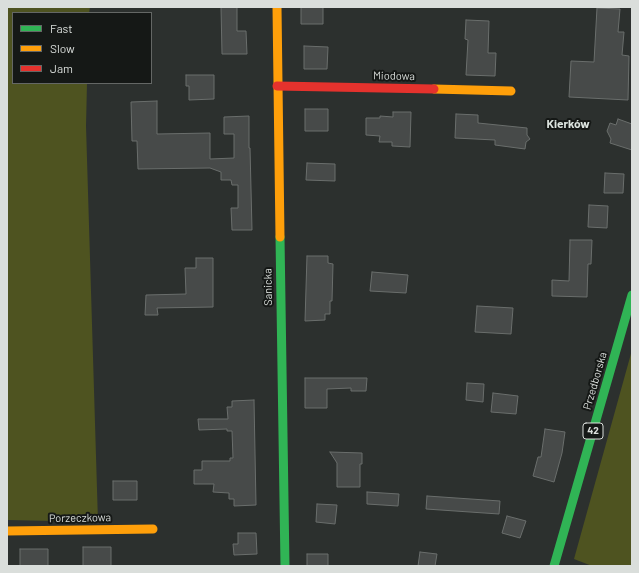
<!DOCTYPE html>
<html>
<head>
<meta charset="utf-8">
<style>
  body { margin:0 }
  #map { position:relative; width:639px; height:573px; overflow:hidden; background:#2c302e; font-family:Barlow,sans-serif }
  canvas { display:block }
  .frame { position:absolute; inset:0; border:8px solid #dadedb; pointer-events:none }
  .legend { position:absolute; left:12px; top:12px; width:140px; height:72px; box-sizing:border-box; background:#151816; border:1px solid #646765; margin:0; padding:5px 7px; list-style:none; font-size:12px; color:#dadedb }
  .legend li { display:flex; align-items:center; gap:8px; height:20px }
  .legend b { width:20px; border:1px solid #646765 }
</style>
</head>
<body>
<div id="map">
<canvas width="639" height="573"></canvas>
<div class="frame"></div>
<ul class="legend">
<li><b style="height:5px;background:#30b455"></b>Fast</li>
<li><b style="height:5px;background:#ff9f0a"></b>Slow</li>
<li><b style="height:5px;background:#e5322d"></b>Jam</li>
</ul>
</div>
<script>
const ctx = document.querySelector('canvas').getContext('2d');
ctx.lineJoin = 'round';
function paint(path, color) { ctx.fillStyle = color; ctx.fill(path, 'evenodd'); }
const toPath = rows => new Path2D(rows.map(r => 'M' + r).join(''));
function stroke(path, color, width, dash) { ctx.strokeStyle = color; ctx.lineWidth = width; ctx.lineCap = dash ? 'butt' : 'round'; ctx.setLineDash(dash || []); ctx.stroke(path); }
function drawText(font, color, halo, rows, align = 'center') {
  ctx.font = font + ' Barlow,sans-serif'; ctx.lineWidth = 4; ctx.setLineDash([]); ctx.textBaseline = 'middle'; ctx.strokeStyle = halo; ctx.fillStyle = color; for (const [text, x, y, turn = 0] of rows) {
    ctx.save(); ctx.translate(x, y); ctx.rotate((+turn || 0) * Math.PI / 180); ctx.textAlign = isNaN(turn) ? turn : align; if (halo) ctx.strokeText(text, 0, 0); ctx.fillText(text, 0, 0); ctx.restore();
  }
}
const green = toPath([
  [7,7,90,7,89,13,13,13,13,83,87,83,86,126,98,522,7,520],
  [632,350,632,566,592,566,574,559]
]);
const building = toPath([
  [221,7,237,7,237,31,246,31,247,54,222,54,221,7],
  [301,7,323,7,323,24,301,24,301,7],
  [597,8,620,9,618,32,624,32,622,55,629,56,628,100,569,97,571,61,594,62,597,8],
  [466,20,489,21,488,53,496,53,495,76,466,75,468,40,465,39,466,20],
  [304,46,328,47,327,69,304,69,304,46],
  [186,75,214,75,214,99,189,100,189,86,186,86,186,75],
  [157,101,157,134,210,133,210,159,234,158,234,134,224,134,224,117,249,116,249,148,250,148,252,230,232,230,231,208,238,208,238,185,232,185,231,180,221,180,221,172,210,168,138,169,137,141,132,141,131,102,157,101],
  [305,109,328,109,328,131,305,131,305,109],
  [393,112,411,112,410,147,392,146,392,142,379,142,380,136,366,135,366,118,380,118,380,116,393,117,393,112],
  [456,114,478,115,478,123,527,128,527,135,530,139,526,142,525,149,495,145,495,140,455,138,456,114],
  [618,119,632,124,632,150,610,143,611,139,607,131,610,123,616,125,618,119],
  [307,163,335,164,335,181,306,180,307,163],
  [605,173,624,174,623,193,604,193,605,173],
  [589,205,608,206,607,228,588,227,589,205],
  [570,240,592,240,591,264,588,264,587,297,552,296,552,280,569,281,570,240],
  [307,256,328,256,328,263,333,264,332,301,330,301,330,314,325,314,325,320,305,321,307,256],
  [196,258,213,258,213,307,157,308,158,315,145,315,146,295,186,294,185,268,196,268,196,258],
  [372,272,408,275,406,293,370,291,372,272],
  [477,306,513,308,511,334,475,332,477,306],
  [305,378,367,378,366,391,351,391,351,388,327,389,327,408,305,408,305,378],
  [467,383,484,384,483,402,466,400,467,383],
  [493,393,518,396,516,414,491,412,493,393],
  [254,400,256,505,234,506,234,499,229,499,229,493,213,492,214,484,194,484,194,470,202,470,202,461,230,461,230,458,233,458,232,431,227,431,227,429,199,430,198,419,228,419,227,407,232,407,232,401,254,400],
  [545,429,565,432,562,453,554,482,533,476,538,457,541,457,545,429],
  [330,452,362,453,362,464,360,464,360,487,337,487,337,463,330,452],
  [113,481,137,481,137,500,113,500,113,481],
  [367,492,399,494,398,506,367,504,367,492],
  [427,496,500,501,499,514,426,509,427,496],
  [317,504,337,505,335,524,316,522,317,504],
  [507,516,526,521,520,538,502,533,507,516],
  [238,533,256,533,257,554,234,555,233,544,238,544,238,533],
  [83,547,111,547,111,566,83,566,83,547],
  [20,549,48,549,48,566,20,566,20,549],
  [420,552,437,554,435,566,418,566,420,552],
  [307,554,328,554,328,566,307,566,307,554]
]);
const fast = toPath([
  [280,237,285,566],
  [554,566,632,295]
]);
const slow = toPath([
  [277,7,280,237],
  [434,89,511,91],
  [7,531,153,529]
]);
const jam = toPath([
  [277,86,434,89]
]);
const shields = [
  [593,431,20]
];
const shieldNames = [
  ["42",593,431]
];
const streetNames = [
  ["Miodowa",394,76,1],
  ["Sanicka",268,287,-91],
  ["Przedborska",595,381,-74],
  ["Porzeczkowa",80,518,-1]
];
const neighbourhoodNames = [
  ["Kierków",568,124]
];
paint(green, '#4e5320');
paint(building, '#474a49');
stroke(building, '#6a6e6c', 1);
stroke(fast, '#30b455', 9);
stroke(slow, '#ff9f0a', 9);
stroke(jam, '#e5322d', 9);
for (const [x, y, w] of shields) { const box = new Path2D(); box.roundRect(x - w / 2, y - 8, w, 16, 3); ctx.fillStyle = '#151816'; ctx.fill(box); stroke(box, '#dadedb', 1); }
drawText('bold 10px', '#dadedb', null, shieldNames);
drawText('11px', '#dadedb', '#151816', streetNames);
drawText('bold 12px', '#dce4df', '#151816', neighbourhoodNames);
</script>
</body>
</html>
